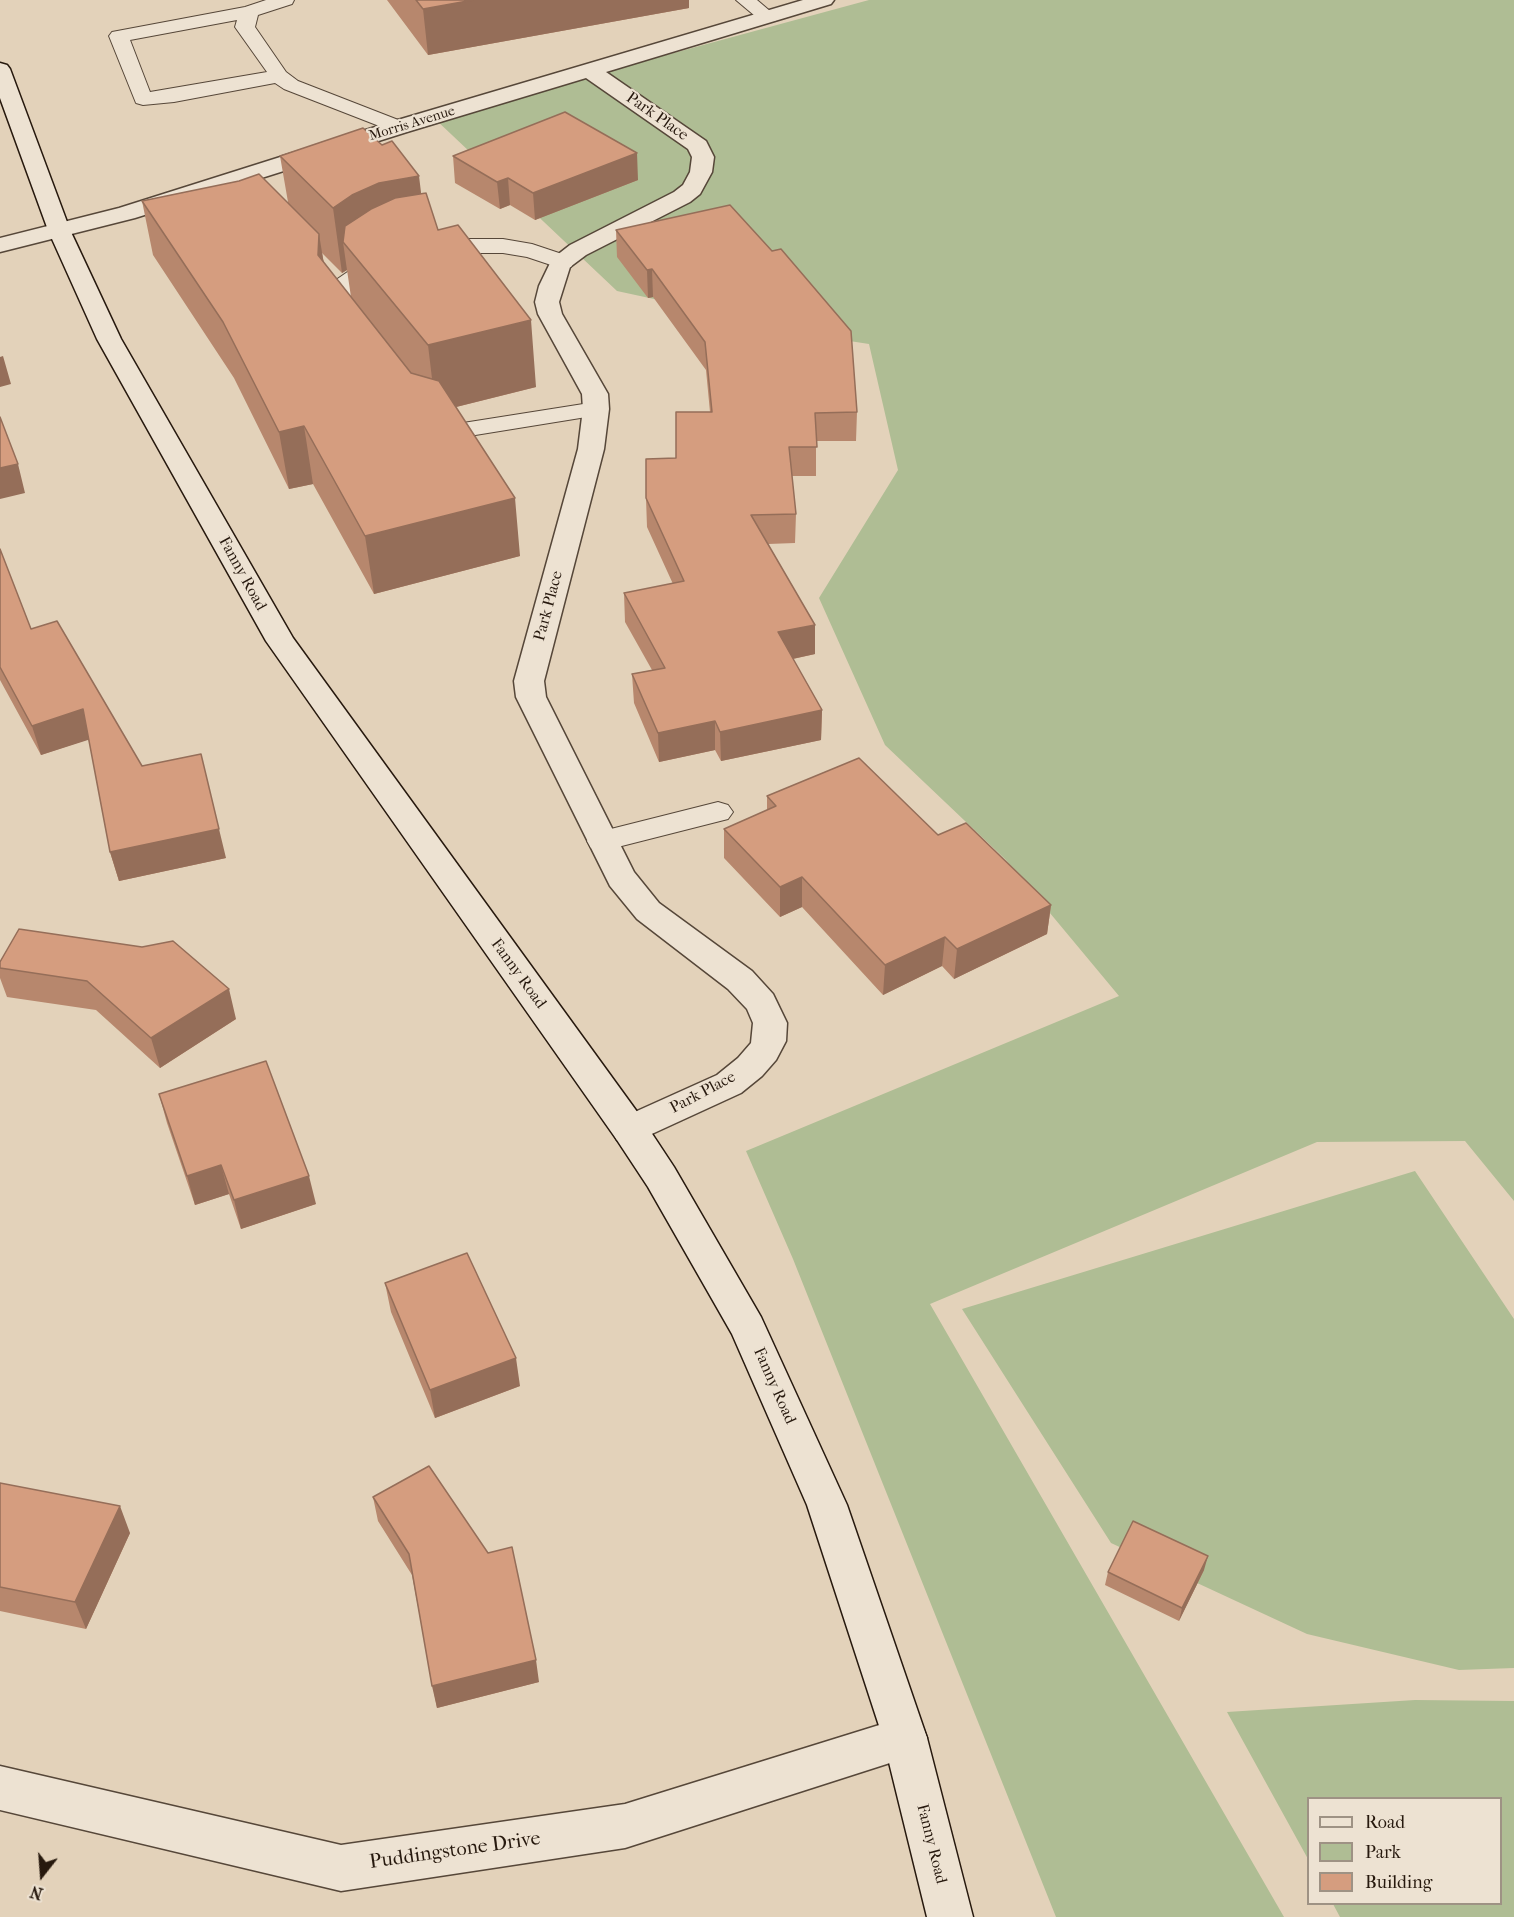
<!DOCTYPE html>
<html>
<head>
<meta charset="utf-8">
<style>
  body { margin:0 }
  #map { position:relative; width:1514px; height:1917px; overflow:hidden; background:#e3d2ba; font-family:"IM FELL French Canon",serif }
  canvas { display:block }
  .legend { position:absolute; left:1307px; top:1797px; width:195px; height:108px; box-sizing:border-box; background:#ede2d2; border:2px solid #9e9284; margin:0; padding:8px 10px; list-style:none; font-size:18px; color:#27190e }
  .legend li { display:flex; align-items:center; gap:12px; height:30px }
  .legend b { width:30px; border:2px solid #9e9284 }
  .north { position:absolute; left:12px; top:1845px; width:60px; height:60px; -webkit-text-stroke:4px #ede2d2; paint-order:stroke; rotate:197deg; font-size:16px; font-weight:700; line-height:24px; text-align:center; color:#27190e }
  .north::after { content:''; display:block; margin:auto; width:21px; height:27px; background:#27190e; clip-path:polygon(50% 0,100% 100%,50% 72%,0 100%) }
</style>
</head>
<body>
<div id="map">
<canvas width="1514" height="1917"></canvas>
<ul class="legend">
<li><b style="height:8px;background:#ede2d2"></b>Road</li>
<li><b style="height:16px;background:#afbd94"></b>Park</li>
<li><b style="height:16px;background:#d59d7f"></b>Building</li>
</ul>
<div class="north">N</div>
</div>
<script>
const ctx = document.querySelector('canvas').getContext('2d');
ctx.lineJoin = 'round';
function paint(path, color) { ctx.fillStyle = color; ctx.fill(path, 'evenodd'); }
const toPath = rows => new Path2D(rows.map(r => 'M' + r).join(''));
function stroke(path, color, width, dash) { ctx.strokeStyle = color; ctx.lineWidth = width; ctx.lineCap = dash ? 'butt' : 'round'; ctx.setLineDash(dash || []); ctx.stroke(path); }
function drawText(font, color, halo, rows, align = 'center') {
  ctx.font = font + ' "IM FELL French Canon",serif'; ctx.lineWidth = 4.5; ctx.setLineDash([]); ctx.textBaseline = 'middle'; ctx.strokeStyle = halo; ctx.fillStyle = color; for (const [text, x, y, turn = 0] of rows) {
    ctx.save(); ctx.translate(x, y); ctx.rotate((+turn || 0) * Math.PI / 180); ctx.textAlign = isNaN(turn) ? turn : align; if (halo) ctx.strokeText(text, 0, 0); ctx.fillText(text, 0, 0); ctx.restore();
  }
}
const green = toPath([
  [869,0,1514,0,1514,1201,1465,1141,1317,1142,930,1304,1284,1917,1056,1917,793,1259,746,1151,1119,996,1005,859,885,745,819,598,898,470,869,344,843,340,617,291,434,118],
  [1415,1171,1514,1319,1514,1668,1459,1670,1307,1634,1111,1543,962,1309],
  [1415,1700,1514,1701,1514,1917,1340,1917,1333,1904,1500,1904,1500,1798,1308,1798,1308,1859,1227,1712]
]);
const service = toPath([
  [266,0,294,0,292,4,258,15,255,27,286,72,298,81,406,123,409,127,406,131,392,131,284,89,275,83,174,102,143,105,136,103,109,36,112,32,245,7,266,0],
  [237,20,235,27,267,72,150,92,130,40,237,20],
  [736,0,757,0,777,17,775,21,761,21,736,0],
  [448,239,503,239,532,244,571,257,574,262,571,267,563,269,527,257,503,253,448,253,431,256,423,254,420,249,423,244,448,239],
  [386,252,394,254,397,259,394,264,352,290,350,308,363,324,359,329,351,331,343,329,328,309,330,287,333,282,362,262,386,252],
  [596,402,605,404,608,409,605,414,463,437,434,433,420,427,417,422,420,417,429,415,448,421,463,423,596,402],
  [718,802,728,805,733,812,728,819,602,851,591,848,587,841,591,834,718,802]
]);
const minor = toPath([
  [803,0,834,0,831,4,606,72,706,141,714,157,712,172,700,194,690,202,586,255,570,267,559,302,562,314,608,394,609,409,604,449,544,681,546,697,634,872,659,903,752,971,773,994,787,1023,786,1041,776,1060,762,1076,741,1093,630,1144,617,1140,612,1130,617,1120,717,1075,738,1058,751,1043,753,1023,747,1009,728,989,637,919,610,886,516,697,514,681,578,449,583,409,582,394,538,314,535,302,539,286,552,259,570,245,674,192,683,185,690,172,692,157,688,149,586,78,407,132,135,218,0,252,0,238,119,208,391,122,803,0],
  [905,1717,921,1723,927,1738,921,1753,625,1848,341,1891,0,1810,0,1766,341,1845,625,1804,905,1717]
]);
const secondary = toPath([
  [0,63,7,65,10,69,70,230,121,339,293,638,643,1120,674,1167,761,1317,847,1505,927,1738,973,1917,927,1917,883,1738,807,1505,732,1334,648,1187,617,1140,266,641,97,339,48,230,0,98,0,63]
]);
const wall = toPath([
  [387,0,689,0,689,8,428,55],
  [280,156,421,194,438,230,536,387,456,407,520,556,374,594,313,484,289,489,234,378,153,255,142,201,288,202],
  [322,253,342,273,347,270,351,297,324,263],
  [453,156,638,180,535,220,510,205,500,209,455,183],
  [616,230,857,412,856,441,816,441,816,476,792,476,796,514,795,543,768,544,815,625,815,654,793,659,822,710,821,740,721,761,715,750,659,762,634,703,632,674,652,670,625,622,624,593,673,584,647,527,646,498,710,412,706,370,653,297,648,298,617,257],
  [0,549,31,629,142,766,226,858,119,881,110,852,89,739,41,755,0,680],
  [767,796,938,835,1051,905,1047,934,954,979,942,966,883,995,802,907,780,917,724,858,724,829,767,810],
  [19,929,236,1019,160,1068,96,1010,7,997,0,978,0,962],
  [159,1094,316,1204,241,1229,229,1194,195,1205,167,1123],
  [385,1283,520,1386,435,1418,391,1312],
  [0,1483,130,1533,86,1629,0,1611],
  [373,1497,539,1682,437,1708,412,1575,378,1521],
  [1204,1570,1179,1621,1105,1585,1108,1572]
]);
const shadedWall = toPath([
  [473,0,689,0,689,8,428,55,423,9],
  [637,153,638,180,535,220,533,193],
  [419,176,427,241,343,242,347,270,342,273,333,208,352,195,379,183],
  [508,178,510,205,500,209,497,182],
  [319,234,328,289,318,255],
  [652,269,653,297,648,298,647,270],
  [531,320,536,387,436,412,428,345],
  [3,356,11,384,0,387,0,357],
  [304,426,313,484,289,489,279,432],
  [18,464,25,493,0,499,0,468],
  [515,498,520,556,374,594,365,536],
  [815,625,815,654,778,662,778,632],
  [83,709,91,739,41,755,32,726],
  [822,710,821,740,721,761,720,732],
  [715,721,715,750,659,762,658,733],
  [219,829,226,858,119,881,110,852],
  [802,877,802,907,780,917,780,887],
  [1051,905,1047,934,954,979,957,949],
  [945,937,942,966,883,995,885,965],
  [229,989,236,1019,160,1068,151,1038],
  [221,1165,229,1194,195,1205,187,1176],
  [309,1176,316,1204,241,1229,234,1200],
  [516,1358,520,1386,435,1418,430,1390],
  [120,1506,130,1533,86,1629,75,1602],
  [1208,1556,1204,1570,1179,1621,1182,1608],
  [536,1660,539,1682,437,1708,432,1686]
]);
const building = toPath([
  [416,0,473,0,423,9,416,0],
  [565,112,637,153,533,193,508,178,497,182,453,156,565,112],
  [363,128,382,145,392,141,419,176,379,183,352,195,333,208,280,156,363,128],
  [259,174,319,234,318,255,411,373,439,381,515,498,365,536,304,426,279,432,223,322,142,201,239,181,259,174],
  [426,193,438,230,458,225,531,320,428,345,343,242,345,226,371,209,395,198,426,193],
  [730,205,772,251,781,249,851,331,857,412,815,413,817,447,789,447,796,514,751,515,815,625,778,632,822,710,720,732,715,721,658,733,632,674,665,668,624,593,684,581,646,498,646,459,676,458,676,412,712,412,705,342,652,269,647,270,616,230,730,205],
  [0,417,18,464,0,468,0,417],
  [0,549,31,629,57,621,142,766,201,754,219,829,110,852,83,709,32,726,0,667,0,549],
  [859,758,938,835,966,823,1051,905,957,949,945,937,885,965,802,877,780,887,724,829,776,806,767,796,859,758],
  [19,929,142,947,173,941,229,989,151,1038,87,981,0,968,0,962,19,929],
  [266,1061,309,1176,234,1200,221,1165,187,1176,159,1094,266,1061],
  [467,1253,516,1358,430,1390,385,1283,467,1253],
  [429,1466,488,1553,512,1547,536,1660,432,1686,409,1554,373,1497,429,1466],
  [0,1483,120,1506,75,1602,0,1587,0,1483],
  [1133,1521,1208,1556,1182,1608,1108,1572,1133,1521]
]);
const farStreetnames = [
  ["Morris Avenue",412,124,-17]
];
const streetNames = [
  ["Park Place",657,117,35],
  ["Fanny Road",242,574,61],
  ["Park Place",549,606,-75],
  ["Fanny Road",518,974,54],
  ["Park Place",703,1093,-28],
  ["Fanny Road",774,1386,66],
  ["Fanny Road",931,1844,76]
];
const nearStreetnames = [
  ["Puddingstone Drive",455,1851,-8]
];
paint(green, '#afbd94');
stroke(service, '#564739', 2);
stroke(minor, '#564739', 3);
stroke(secondary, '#27190e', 3);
paint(service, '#ede2d2');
paint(minor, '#ede2d2');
paint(secondary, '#ede2d2');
paint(wall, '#b7876d');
paint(shadedWall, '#956e59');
paint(building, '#d59d7f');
stroke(building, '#956e59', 1.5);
drawText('14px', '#27190e', '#ede2d2', farStreetnames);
drawText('16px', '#27190e', '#ede2d2', streetNames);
drawText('20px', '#27190e', '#ede2d2', nearStreetnames);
</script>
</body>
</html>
